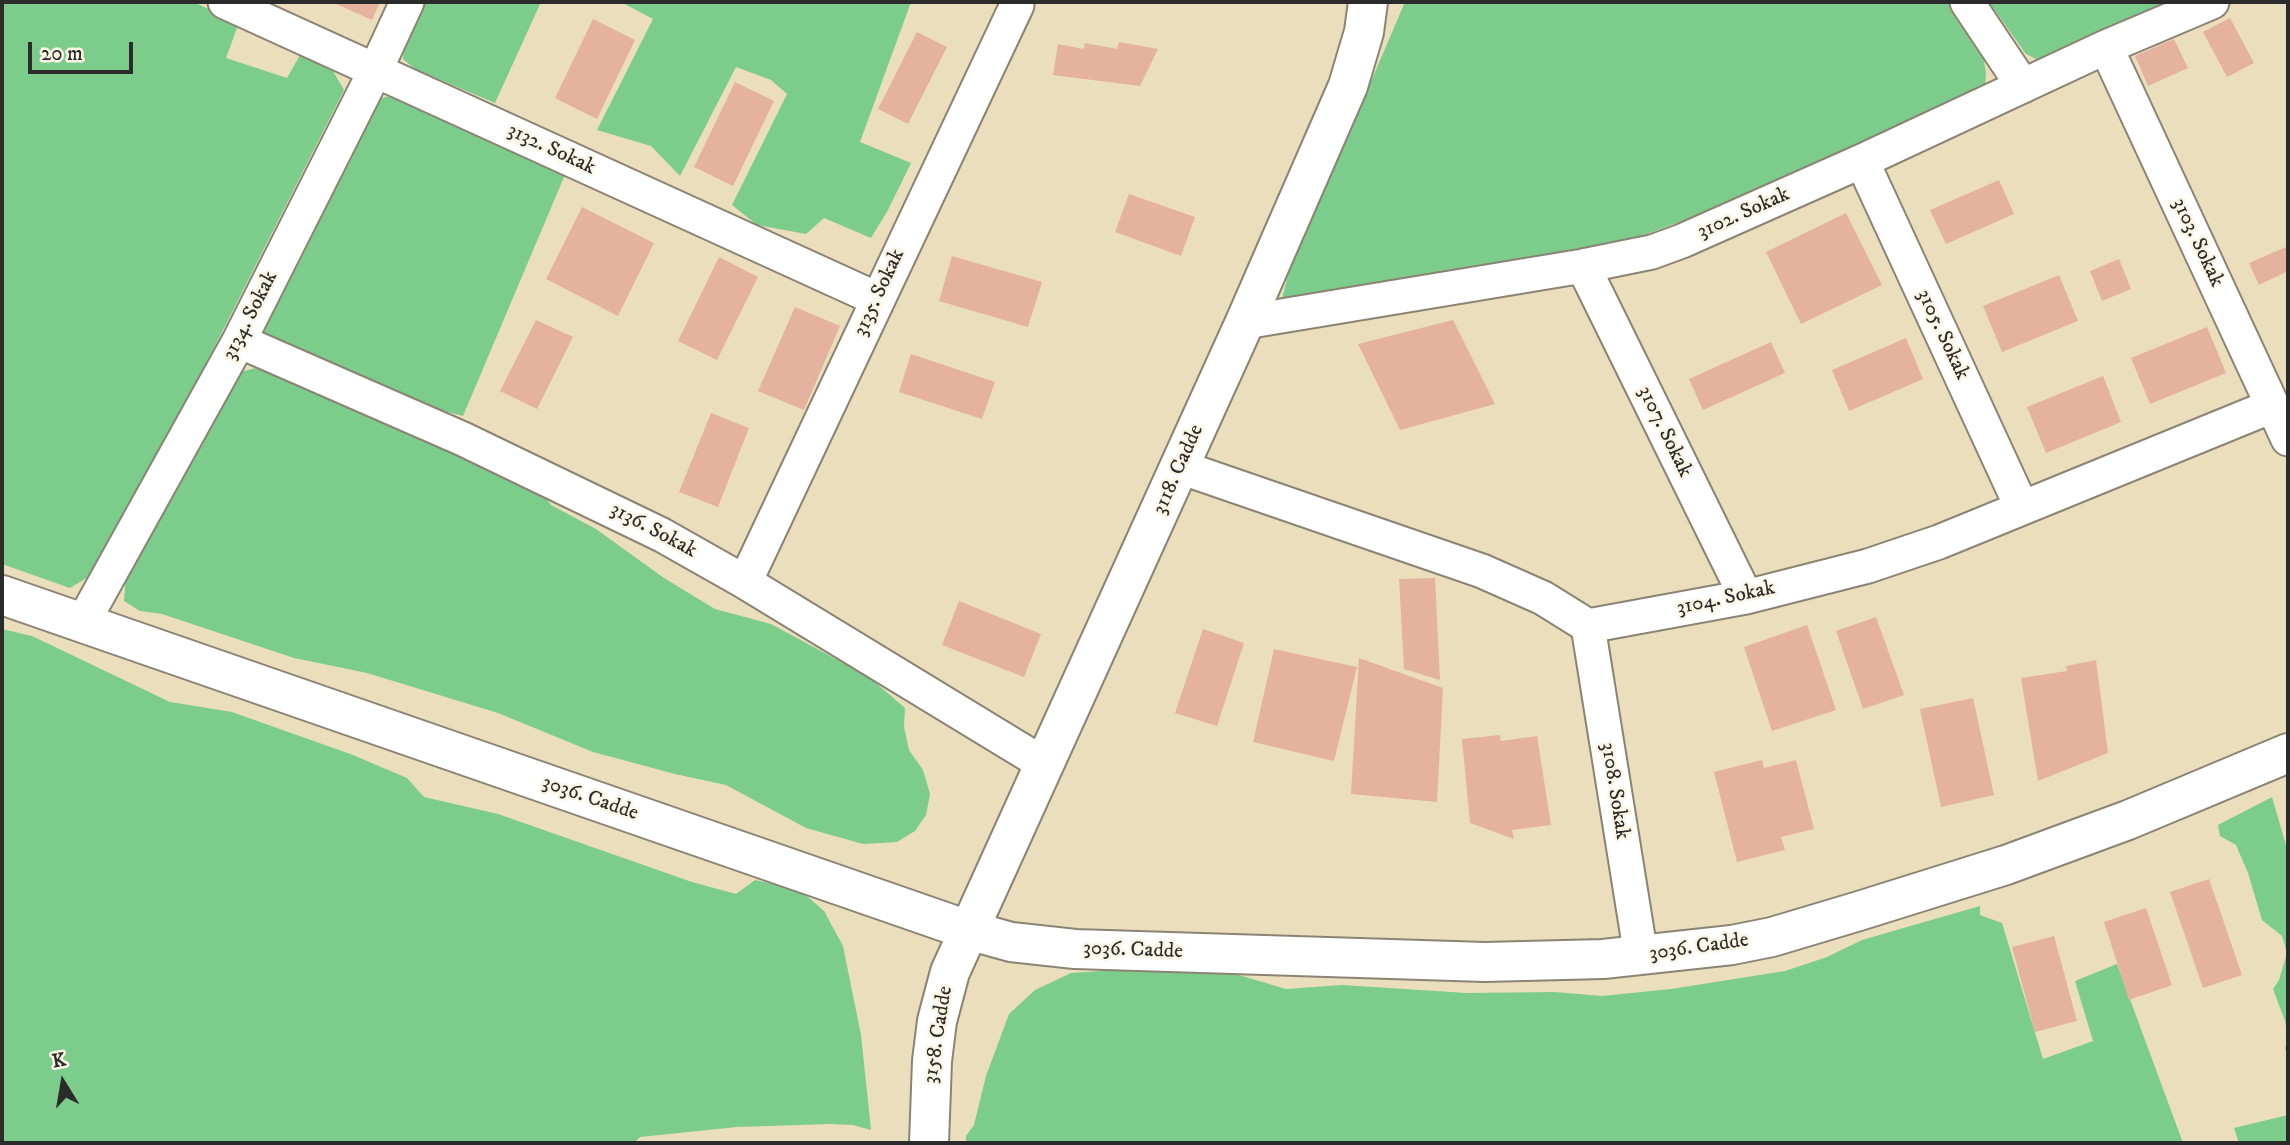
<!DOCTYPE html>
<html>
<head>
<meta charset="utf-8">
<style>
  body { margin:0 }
  #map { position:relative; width:2290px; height:1145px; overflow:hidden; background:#ebdebc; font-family:"IM FELL DW Pica",serif }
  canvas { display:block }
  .frame { position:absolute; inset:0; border:4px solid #2b2b2b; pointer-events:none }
  .north { position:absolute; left:28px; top:1047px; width:70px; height:70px; -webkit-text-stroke:5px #fcf5e5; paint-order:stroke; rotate:349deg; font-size:19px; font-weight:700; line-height:28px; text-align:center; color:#2b2b2b }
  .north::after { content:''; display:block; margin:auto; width:24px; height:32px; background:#2b2b2b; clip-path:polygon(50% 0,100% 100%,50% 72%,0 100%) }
  .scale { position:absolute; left:28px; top:42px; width:105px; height:32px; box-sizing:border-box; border:4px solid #2b2b2b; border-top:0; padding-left:9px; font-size:21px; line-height:24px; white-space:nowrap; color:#2b2b2b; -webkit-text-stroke:5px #fcf5e5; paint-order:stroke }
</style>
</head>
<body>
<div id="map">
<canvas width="2290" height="1145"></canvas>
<div class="frame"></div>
<div class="north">K</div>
<div class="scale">20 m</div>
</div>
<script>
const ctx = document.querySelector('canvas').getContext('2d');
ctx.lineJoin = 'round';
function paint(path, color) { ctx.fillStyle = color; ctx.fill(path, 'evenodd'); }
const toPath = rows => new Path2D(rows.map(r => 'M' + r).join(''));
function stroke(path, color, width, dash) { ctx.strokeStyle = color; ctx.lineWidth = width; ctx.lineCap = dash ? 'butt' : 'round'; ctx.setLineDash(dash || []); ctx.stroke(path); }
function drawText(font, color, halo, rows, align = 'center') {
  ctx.font = font + ' "IM FELL DW Pica",serif'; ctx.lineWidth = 5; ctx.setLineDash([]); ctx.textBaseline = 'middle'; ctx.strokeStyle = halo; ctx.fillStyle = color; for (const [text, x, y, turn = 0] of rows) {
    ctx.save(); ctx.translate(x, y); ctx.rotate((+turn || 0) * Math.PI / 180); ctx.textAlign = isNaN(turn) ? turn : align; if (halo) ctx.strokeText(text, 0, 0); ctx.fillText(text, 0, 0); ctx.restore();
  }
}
const green = toPath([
  [2,2,193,2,231,19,237,28,226,58,287,78,300,55,333,71,344,90,103,568,70,588,2,564],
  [426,2,541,2,495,103,415,69,403,59,404,46],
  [621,2,911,2,860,142,911,163,888,210,871,238,824,218,806,234,757,225,732,205,787,94,771,80,736,67,680,176,651,146,597,130,653,19],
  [1405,2,1947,2,1983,56,1986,73,1985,88,1809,167,1687,219,1604,250,1314,301,1282,299,1288,275],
  [1989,2,2172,2,2038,60,2026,54],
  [397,94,567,170,463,416,399,399,263,334,263,323,378,99],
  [256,368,332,397,543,494,551,505,596,529,664,578,715,609,771,624,869,677,905,708,904,727,909,750,923,770,930,794,926,815,915,831,897,842,863,844,806,828,726,785,675,774,593,752,498,713,367,673,294,658,162,614,140,611,124,601,126,573,240,372],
  [2,629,32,636,170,702,232,712,353,755,407,778,424,797,498,814,692,882,736,894,755,880,800,890,824,911,843,946,861,1035,871,1130,853,1125,830,1124,737,1127,640,1137,634,1143,2,1143],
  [2272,797,2288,852,2288,1059,2285,1048,2288,1038,2285,1021,2273,989,2279,980,2287,953,2282,936,2262,920,2248,873,2236,845,2220,836,2218,825],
  [1980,906,1980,915,2002,923,2043,1059,2093,1041,2075,981,2117,964,2183,1143,966,1143,966,1136,974,1125,986,1076,1009,1014,1035,990,1071,973,1131,969,1193,971,1239,975,1286,989,1342,985,1467,993,1555,992,1602,996,1671,989,1785,971,1827,957,1862,940],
  [2288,1115,2288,1143,2239,1143,2234,1128]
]);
const building = toPath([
  [332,2,380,2,372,20],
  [2230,18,2254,63,2227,77,2203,32],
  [593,19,635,40,597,119,555,98],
  [917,32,947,47,908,124,878,109],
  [2174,39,2188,68,2148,86,2135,56],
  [1119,42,1158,49,1140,86,1053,75,1058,44,1084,49,1085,43,1117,49],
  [735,82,774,101,733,186,694,167],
  [1999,180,2014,214,1946,244,1930,210],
  [1129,194,1195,217,1181,256,1115,232],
  [582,207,654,243,618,316,546,279],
  [1846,213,1882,285,1801,324,1766,252],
  [2286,247,2288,252,2288,271,2259,285,2249,263],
  [952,256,1042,282,1028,327,939,301],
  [719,257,758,277,717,360,678,341],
  [2119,259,2131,289,2102,301,2090,271],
  [2059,275,2078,321,2002,352,1983,306],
  [795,307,840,326,804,410,758,391],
  [536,320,573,337,537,409,500,391],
  [1453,320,1495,404,1400,430,1358,344],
  [2207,327,2226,373,2150,404,2131,358],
  [1906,338,1923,379,1849,411,1832,370],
  [1771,342,1785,373,1703,410,1689,379],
  [911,354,995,382,982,419,899,392],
  [2103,376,2121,422,2046,453,2027,407],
  [711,413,749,428,718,507,679,492],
  [1435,578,1440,680,1404,669,1399,579],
  [959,601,1041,634,1024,677,942,645],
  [1876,617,1904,695,1863,709,1836,631],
  [1807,625,1836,710,1772,731,1744,647],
  [1203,629,1244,643,1217,726,1175,713],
  [1274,649,1357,667,1334,761,1253,742],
  [1359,658,1443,688,1437,802,1351,794],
  [2096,660,2108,753,2038,781,2021,678,2067,671,2066,666],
  [1973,698,1994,795,1941,807,1920,709],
  [1500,735,1501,741,1537,736,1551,825,1512,830,1514,839,1470,823,1462,739],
  [1762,760,1764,768,1796,760,1814,829,1781,837,1785,850,1737,862,1714,772],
  [2209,879,2242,975,2203,988,2170,892],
  [2146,908,2172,985,2129,1000,2104,922],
  [2054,936,2077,1021,2035,1032,2012,947]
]);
const minor = toPath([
  [225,2,877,299],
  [1967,2,2023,86],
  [2106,47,2288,439],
  [1862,161,2022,508],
  [1583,266,1746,597],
  [1245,322,1583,266,1652,252,1682,241,1862,161,2106,47,2212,2],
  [239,341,463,439,662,535,745,582,1044,764],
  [1180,467,1482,571,1543,598,1588,626,1746,597,1868,566,1939,542,2272,406],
  [745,582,1017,5],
  [82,624,239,341,376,69,407,2],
  [1588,626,1641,956]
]);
const tertiary = toPath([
  [2,595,968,930,1011,942,1075,949,1485,962,1603,959,1732,945,1772,937,1859,911,2006,865,2128,820,2288,753],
  [929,1143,932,1061,937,1021,950,972,1245,322,1348,86,1364,32,1368,2]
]);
const streetNames = [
  ["3132. Sokak",551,150,25],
  ["3102. Sokak",1744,214,-24],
  ["3103. Sokak",2197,243,65],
  ["3135. Sokak",880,293,-65],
  ["3134. Sokak",251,316,-63],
  ["3105. Sokak",1942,335,65],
  ["3107. Sokak",1664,432,64],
  ["3118. Cadde",1179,470,-66],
  ["3136. Sokak",653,531,28],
  ["3104. Sokak",1726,599,-12],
  ["3108. Sokak",1614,791,81],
  ["3036. Cadde",590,799,19],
  ["3036. Cadde",1699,948,-8],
  ["3036. Cadde",1133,951,2],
  ["3158. Cadde",939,1035,-81]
];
paint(green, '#7ccc8c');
paint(building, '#e5b29f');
stroke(minor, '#8b8474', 37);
stroke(tertiary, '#8b8474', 42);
stroke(minor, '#fff', 33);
stroke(tertiary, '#fff', 38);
drawText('21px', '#2b2b2b', '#fcf5e5', streetNames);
</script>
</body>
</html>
